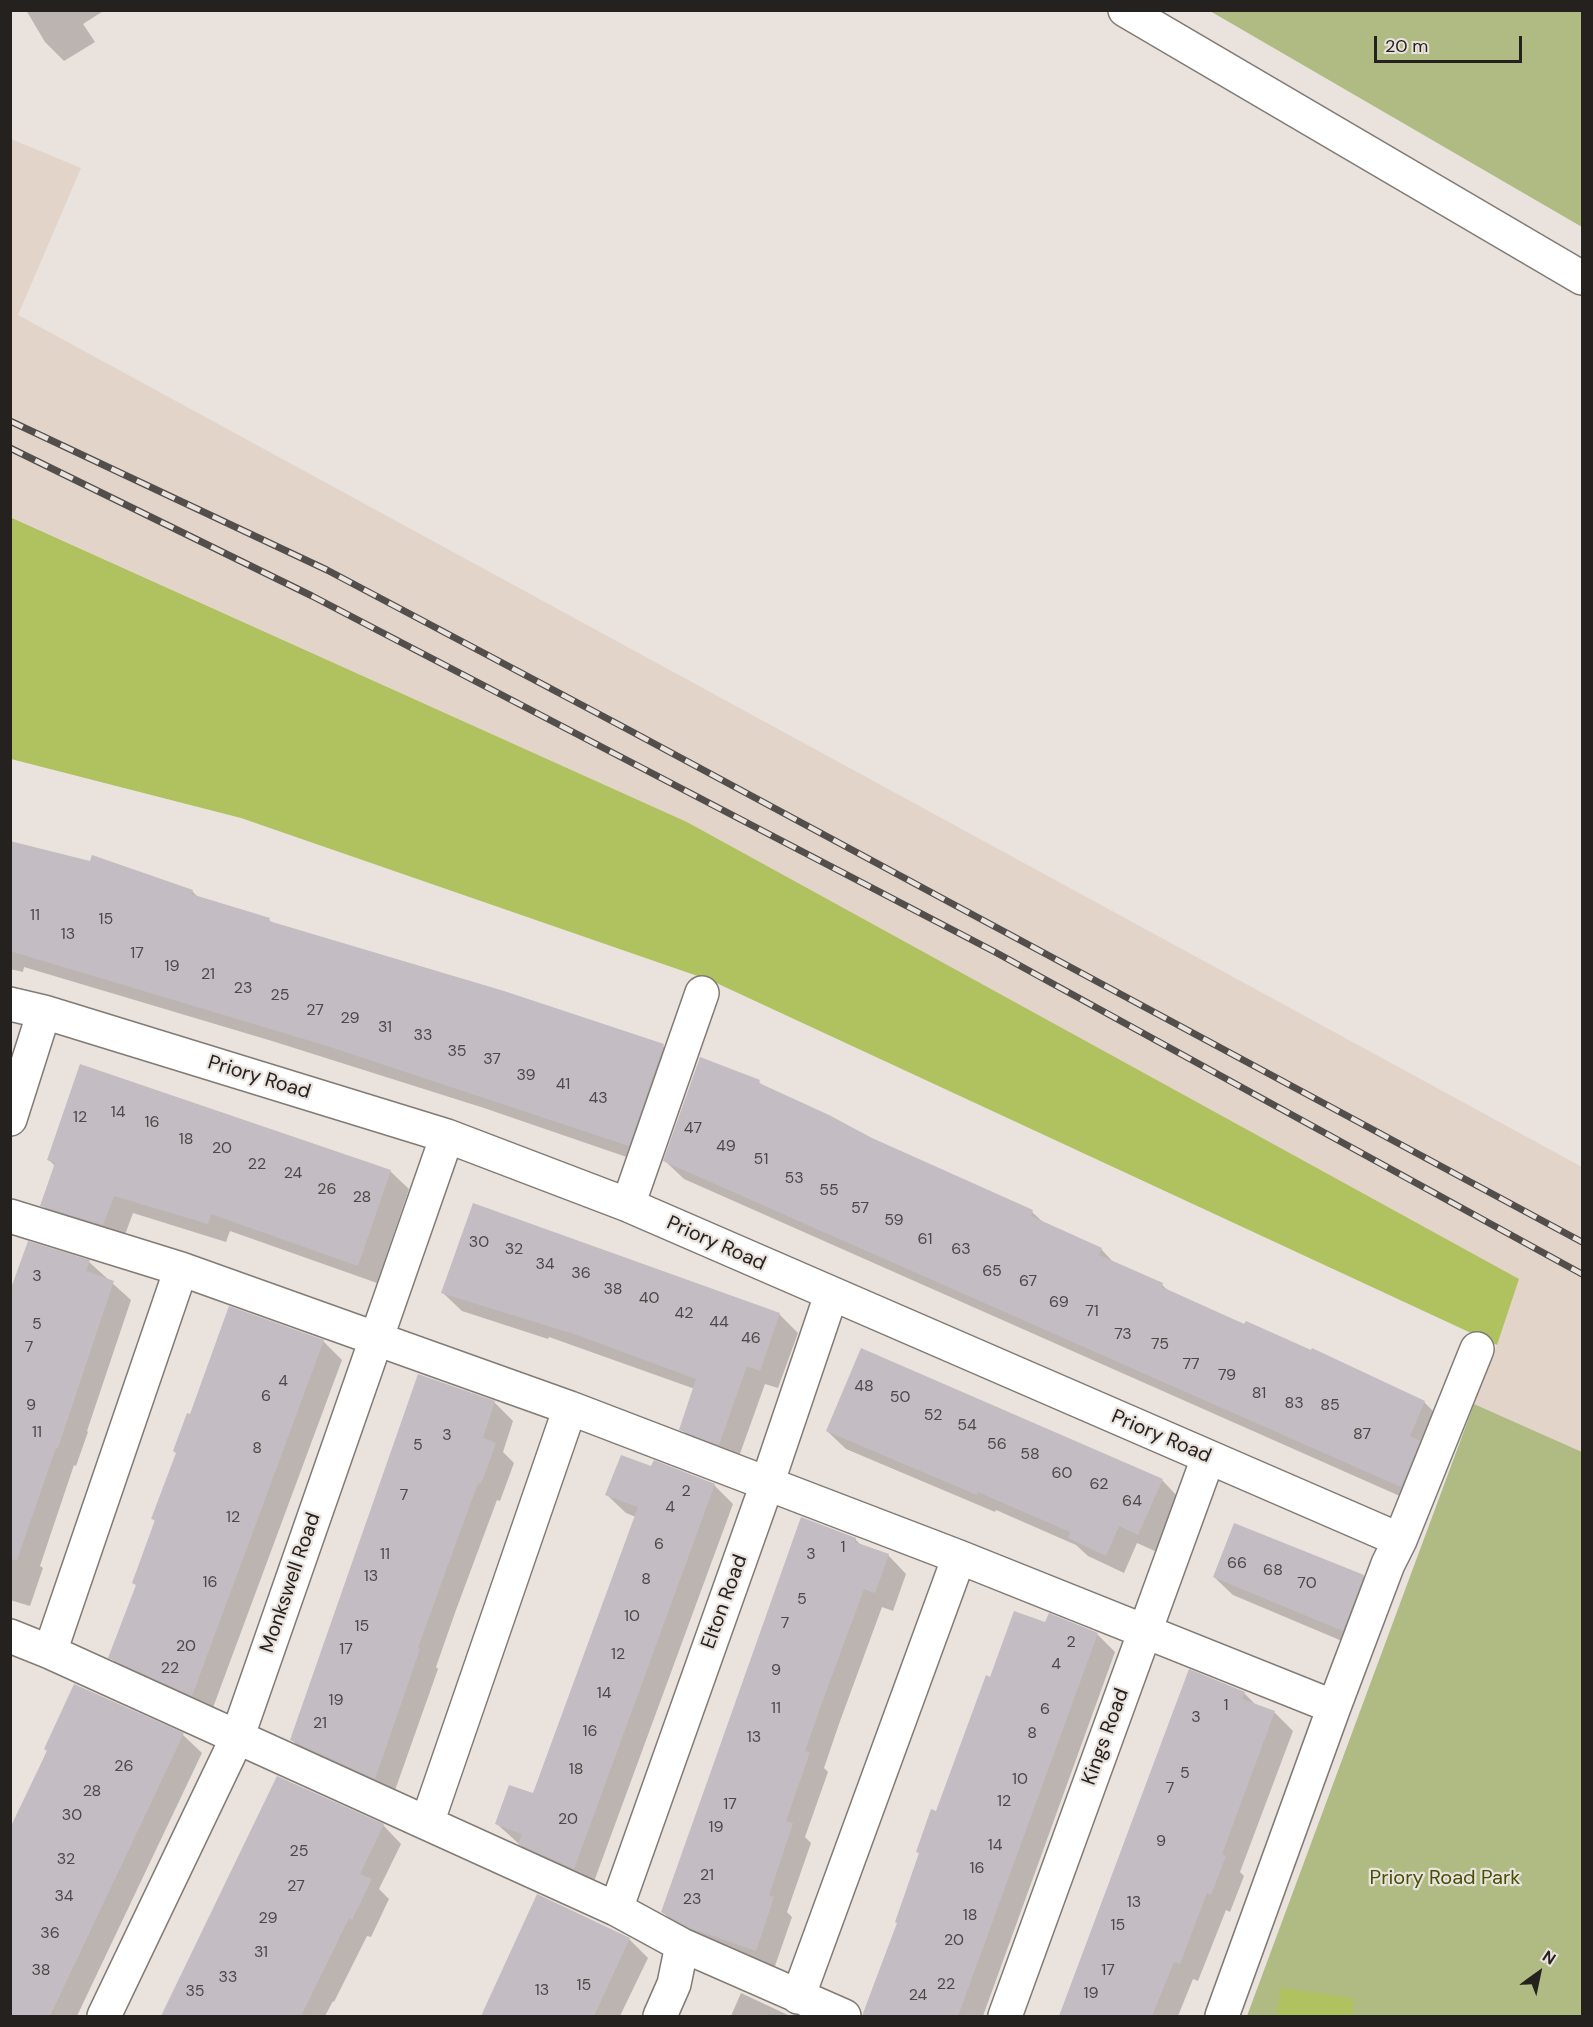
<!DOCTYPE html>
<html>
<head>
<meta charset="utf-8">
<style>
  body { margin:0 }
  #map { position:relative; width:1593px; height:2027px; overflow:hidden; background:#eae2dd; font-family:"DM Sans",sans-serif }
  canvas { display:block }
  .frame { position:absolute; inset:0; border:12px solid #24211f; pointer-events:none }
  .north { position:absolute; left:1509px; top:1943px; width:60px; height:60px; -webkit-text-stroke:4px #eae2dd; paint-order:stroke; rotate:33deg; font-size:16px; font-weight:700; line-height:24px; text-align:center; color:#24211f }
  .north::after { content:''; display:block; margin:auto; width:21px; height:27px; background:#24211f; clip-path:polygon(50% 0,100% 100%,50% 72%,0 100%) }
  .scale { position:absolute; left:1374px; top:36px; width:148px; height:27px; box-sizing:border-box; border:3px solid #24211f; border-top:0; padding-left:8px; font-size:18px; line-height:21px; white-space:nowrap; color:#24211f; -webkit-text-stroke:4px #eae2dd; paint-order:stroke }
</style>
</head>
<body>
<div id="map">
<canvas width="1593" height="2027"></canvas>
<div class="frame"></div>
<div class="north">N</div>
<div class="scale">20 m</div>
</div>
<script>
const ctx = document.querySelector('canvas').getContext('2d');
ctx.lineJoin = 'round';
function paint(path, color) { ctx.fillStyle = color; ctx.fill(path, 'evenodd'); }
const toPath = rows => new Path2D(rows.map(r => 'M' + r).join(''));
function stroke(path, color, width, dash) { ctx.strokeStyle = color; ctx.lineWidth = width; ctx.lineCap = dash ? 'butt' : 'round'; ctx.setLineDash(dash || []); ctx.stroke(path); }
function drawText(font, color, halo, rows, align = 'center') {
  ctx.font = font + ' "DM Sans",sans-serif'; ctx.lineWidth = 4.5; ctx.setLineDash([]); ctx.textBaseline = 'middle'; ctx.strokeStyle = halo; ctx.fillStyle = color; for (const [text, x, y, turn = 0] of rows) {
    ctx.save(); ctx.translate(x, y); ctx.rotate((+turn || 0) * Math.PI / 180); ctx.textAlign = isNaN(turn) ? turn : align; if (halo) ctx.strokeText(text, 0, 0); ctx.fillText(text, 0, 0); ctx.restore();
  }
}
const built = toPath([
  [11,139,81,168,18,315,1582,1167,1582,1452,1474,1404,1497,1345,1518,1279,687,822,11,517]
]);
const green = toPath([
  [1210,11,1582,11,1582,227],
  [1474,1404,1582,1452,1582,2016,1247,2016]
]);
const forest = toPath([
  [10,517,687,822,1519,1279,1497,1345,712,981,241,818,11,759],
  [1281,1988,1353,1998,1353,2016,1276,2016]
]);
const shadow = toPath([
  [26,10,105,10,83,24,95,42,64,61,45,42],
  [10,848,192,891,199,898,269,920,274,924,663,1046,682,1064,647,1164,484,1108,272,1041,24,967,23,972,10,969],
  [759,1082,764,1087,871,1139,1032,1212,1044,1223,1101,1249,1115,1264,1162,1285,1170,1292,1424,1402,1443,1421,1420,1505,684,1179,665,1161],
  [49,1160,390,1171,409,1189,377,1283,230,1231,226,1242,133,1213,122,1243,60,1224,42,1205,56,1167],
  [89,1262,131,1300,87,1431,88,1432,76,1466,74,1465,40,1566,43,1568,30,1606,10,1600,10,1295],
  [443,1293,779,1314,798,1333,778,1388,765,1384,737,1462,699,1448,681,1429,695,1389,549,1337,548,1339,462,1311],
  [323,1341,342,1360,211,1713,128,1676,110,1657,137,1586,134,1583,156,1522,153,1519],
  [494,1402,513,1421,503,1452,514,1463,500,1501,497,1500,456,1610,436,1667,438,1669,393,1796,310,1759,292,1740],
  [827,1431,1162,1480,1180,1499,1157,1552,1137,1543,1124,1573,1088,1556,1076,1545,996,1510,995,1512,846,1449],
  [652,1468,714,1485,733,1504,592,1887,539,1862,497,1824,534,1795,636,1517,626,1513,607,1495],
  [855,1539,862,1546,888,1555,906,1574,893,1611,882,1607,839,1724,824,1768,828,1772,805,1837,811,1843,787,1912,792,1917,774,1969,681,1930,663,1912],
  [1363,1576,1381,1595,1361,1649,1233,1595,1214,1577],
  [1046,1624,1097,1634,1115,1652,983,2016,878,2016,868,2006,937,1813,991,1679],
  [1190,1671,1244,1693,1258,1707,1275,1713,1293,1731,1240,1872,1244,1876,1230,1912,1226,1910,1198,1981,1193,1979,1178,2016,1061,2016],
  [75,1686,183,1735,202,1753,77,2016,10,2016,10,1836],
  [278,1778,383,1825,401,1844,379,1889,389,1899,371,1937,367,1936,334,2002,333,2001,325,2016,163,2016],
  [538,1896,629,1939,648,1958,620,2016,482,2016],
  [741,1993,790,2016,792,2016,731,2016]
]);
const building = toPath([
  [10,841,90,861,92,855,193,890,191,894,270,918,269,921,504,991,664,1044,629,1146,324,1045,10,951],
  [700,1057,760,1080,759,1083,829,1115,872,1138,1033,1210,1031,1216,1102,1248,1099,1255,1163,1283,1162,1287,1244,1324,1246,1321,1311,1350,1312,1348,1425,1401,1410,1436,1420,1441,1401,1487,663,1161],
  [80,1064,391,1170,358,1266,211,1214,208,1224,114,1196,103,1225,40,1206,55,1163,47,1160],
  [473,1203,780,1313,760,1371,747,1366,719,1445,679,1430,696,1379,577,1335,441,1293],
  [28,1241,90,1260,86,1271,114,1281,58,1448,56,1448,17,1560,10,1559,10,1291],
  [229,1306,324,1340,192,1696,108,1658,136,1585,132,1583,155,1520,151,1519,176,1453,173,1451,187,1413,190,1414],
  [861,1348,1163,1479,1138,1535,1119,1526,1106,1556,1068,1538,1070,1532,978,1492,977,1495,826,1431],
  [418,1374,495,1401,483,1438,496,1443,481,1484,478,1483,438,1592,418,1648,420,1649,375,1779,290,1740],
  [621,1455,651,1466,654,1460,715,1484,574,1869,518,1844,522,1834,495,1824,509,1785,533,1793,638,1507,605,1495],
  [801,1517,856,1538,855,1542,889,1554,875,1593,864,1589,821,1705,805,1751,810,1752,786,1821,793,1823,769,1895,774,1897,756,1951,690,1928,661,1912],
  [1234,1523,1364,1575,1343,1631,1213,1577],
  [1014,1611,1045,1622,1049,1613,1098,1633,958,2016,862,2016,897,1923,895,1922,919,1853,916,1852,931,1809,936,1811,986,1675,990,1677],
  [1189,1669,1245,1692,1242,1699,1275,1711,1222,1854,1226,1856,1211,1895,1207,1893,1180,1964,1174,1962,1152,2016,1059,2016],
  [74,1684,184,1733,50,2016,10,2016,10,1828,47,1751,44,1749],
  [277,1776,384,1824,360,1874,372,1879,352,1920,349,1918,301,2016,161,2016],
  [537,1894,630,1938,594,2016,481,2016]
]);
const minor = toPath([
  [1125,10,1582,278],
  [10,1004,44,1012,447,1136,628,1205,1400,1540],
  [10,1119,44,1012],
  [628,1205,702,993],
  [10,1216,181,1269,570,1408,959,1557,1334,1707],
  [10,1636,50,1652,616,1909,682,1945,844,2016],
  [50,1652,181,1269],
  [427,1823,570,1408],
  [616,1909,767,1484,831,1295],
  [798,1997,959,1557],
  [104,2016,237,1738,447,1136],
  [660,2016,674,1984,682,1945],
  [1005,2016,1208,1458],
  [1222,2016,1334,1707,1388,1564,1400,1540,1477,1349]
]);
const rail = toPath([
  [10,421,327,570,627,729,1582,1242],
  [10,448,312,596,995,952,1582,1274]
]);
const numberNames = [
  ["11",35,916],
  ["15",106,920],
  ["13",68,935],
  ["17",137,954],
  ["19",172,967],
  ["21",208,975],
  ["23",243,989],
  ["25",280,996],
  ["27",315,1011],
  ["29",350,1019],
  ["31",385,1028],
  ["33",423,1036],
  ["35",457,1052],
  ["37",492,1060],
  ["39",526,1076],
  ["41",563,1085],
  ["43",598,1099],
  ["14",118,1113],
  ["12",80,1118],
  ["16",152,1123],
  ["47",693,1129],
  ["18",186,1140],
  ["49",726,1147],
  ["20",222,1149],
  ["51",761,1160],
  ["22",257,1165],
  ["24",293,1174],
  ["53",794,1179],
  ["26",327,1190],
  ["55",829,1191],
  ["28",362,1198],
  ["57",860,1209],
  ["59",894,1221],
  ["61",925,1240],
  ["30",479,1243],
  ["32",514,1250],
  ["63",961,1250],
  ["34",545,1265],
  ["65",992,1272],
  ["36",581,1274],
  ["3",37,1277],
  ["67",1028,1282],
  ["38",613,1290],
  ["40",649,1299],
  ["69",1059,1303],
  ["71",1092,1312],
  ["42",684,1314],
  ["44",719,1323],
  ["5",37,1325],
  ["73",1123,1335],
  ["46",751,1339],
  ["75",1160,1345],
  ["7",29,1348],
  ["77",1191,1365],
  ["79",1227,1376],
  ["4",283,1382],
  ["48",864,1387],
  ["81",1259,1394],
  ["6",266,1397],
  ["50",900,1398],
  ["83",1294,1404],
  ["9",31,1406],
  ["85",1330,1406],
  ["52",933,1416],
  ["54",967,1426],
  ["11",37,1433],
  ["87",1362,1435],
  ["3",447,1436],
  ["56",997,1445],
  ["5",418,1446],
  ["8",257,1449],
  ["58",1030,1455],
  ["60",1062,1474],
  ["62",1099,1485],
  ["2",686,1492],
  ["7",404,1496],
  ["64",1132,1502],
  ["4",670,1508],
  ["12",233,1518],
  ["6",659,1545],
  ["1",843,1548],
  ["11",385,1555],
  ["3",811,1555],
  ["66",1237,1564],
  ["68",1273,1571],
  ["13",371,1577],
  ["8",646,1580],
  ["16",210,1583],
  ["70",1307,1584],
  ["5",802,1600],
  ["10",632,1617],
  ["7",785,1624],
  ["15",362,1627],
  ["2",1071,1643],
  ["20",186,1647],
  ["17",346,1650],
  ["12",618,1655],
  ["4",1056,1665],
  ["22",170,1669],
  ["9",776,1671],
  ["14",604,1694],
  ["19",336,1701],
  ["1",1226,1706],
  ["11",776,1709],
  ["6",1045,1710],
  ["3",1196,1718],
  ["21",320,1724],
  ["16",590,1732],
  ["8",1032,1734],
  ["13",754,1738],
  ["26",124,1767],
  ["18",576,1770],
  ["5",1185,1774],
  ["10",1020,1780],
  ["7",1170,1789],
  ["28",92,1792],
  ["12",1004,1802],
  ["17",730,1805],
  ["30",72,1816],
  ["20",568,1820],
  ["19",716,1828],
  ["9",1161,1842],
  ["14",995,1846],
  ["25",299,1852],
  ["32",66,1860],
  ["16",977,1869],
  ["21",707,1876],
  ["27",296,1887],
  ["34",64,1897],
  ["23",692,1900],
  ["13",1134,1903],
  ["18",970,1916],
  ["29",268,1919],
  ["15",1118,1926],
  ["36",50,1934],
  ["20",954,1941],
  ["31",261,1953],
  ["38",41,1971],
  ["17",1108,1971],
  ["33",228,1978],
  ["22",946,1985],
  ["15",584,1986],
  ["13",542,1991],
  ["35",195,1992],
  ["19",1091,1994],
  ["24",918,1996]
];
const streetNames = [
  ["Priory Road",259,1078,17],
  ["Priory Road",716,1244,24],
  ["Priory Road",1161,1437,23],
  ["Monkswell Road",291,1583,-71],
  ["Elton Road",725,1602,-70],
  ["Kings Road",1106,1737,-70]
];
const parkNames = [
  ["Priory Road Park",1445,1879]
];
paint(built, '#e3d4ca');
paint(green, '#afbb82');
paint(forest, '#afc25f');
paint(shadow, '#0003');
paint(building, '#c3bcc2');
stroke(minor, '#817a75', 36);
stroke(minor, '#fff', 33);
stroke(rail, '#524e4c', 7);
stroke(rail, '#eae2dd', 4.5, [14]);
drawText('16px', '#4c4848', null, numberNames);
drawText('20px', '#24211f', '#eae2dd', streetNames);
drawText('20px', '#455002', '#eae2dd', parkNames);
</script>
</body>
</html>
